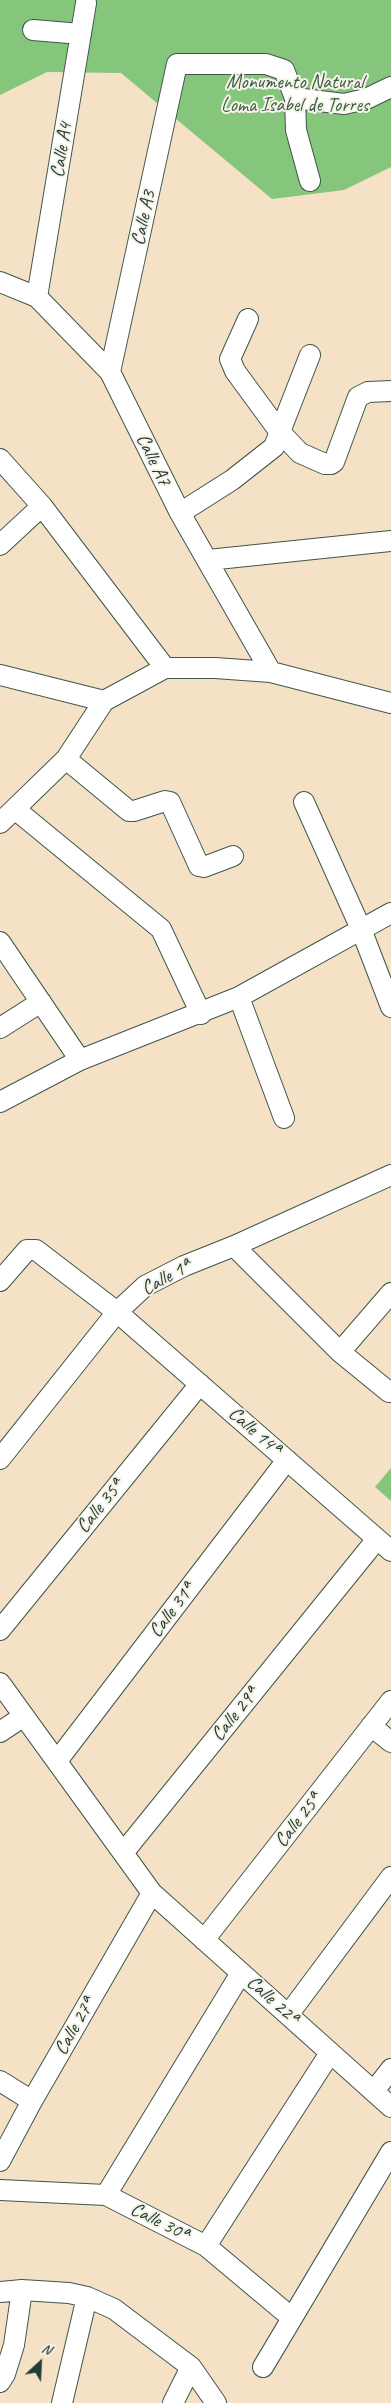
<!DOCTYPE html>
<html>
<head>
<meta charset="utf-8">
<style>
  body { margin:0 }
  #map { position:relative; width:391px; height:2403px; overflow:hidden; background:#f4e1c6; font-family:Caveat,sans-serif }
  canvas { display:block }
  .north { position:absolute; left:15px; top:2338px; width:50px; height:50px; -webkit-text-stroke:4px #f7f3e8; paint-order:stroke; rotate:25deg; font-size:14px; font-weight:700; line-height:20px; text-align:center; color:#1f3d34 }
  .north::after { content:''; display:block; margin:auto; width:18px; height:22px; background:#1f3d34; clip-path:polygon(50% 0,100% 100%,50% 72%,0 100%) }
</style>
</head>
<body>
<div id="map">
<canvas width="391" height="2403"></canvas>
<div class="north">N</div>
</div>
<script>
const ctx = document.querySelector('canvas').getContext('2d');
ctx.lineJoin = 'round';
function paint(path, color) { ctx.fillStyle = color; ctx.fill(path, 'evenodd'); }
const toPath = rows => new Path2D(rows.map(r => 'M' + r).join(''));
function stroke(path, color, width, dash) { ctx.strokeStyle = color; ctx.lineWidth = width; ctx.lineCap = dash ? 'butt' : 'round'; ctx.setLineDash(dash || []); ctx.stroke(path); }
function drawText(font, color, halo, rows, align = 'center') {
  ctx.font = font + ' Caveat,sans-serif'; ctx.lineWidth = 4; ctx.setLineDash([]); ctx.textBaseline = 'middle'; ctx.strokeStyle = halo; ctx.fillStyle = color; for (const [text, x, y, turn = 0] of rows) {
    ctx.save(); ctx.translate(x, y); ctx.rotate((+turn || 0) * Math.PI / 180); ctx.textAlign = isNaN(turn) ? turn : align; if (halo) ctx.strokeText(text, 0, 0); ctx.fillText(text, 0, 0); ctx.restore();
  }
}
const green = toPath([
  [0,0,391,0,391,167,344,190,272,199,121,73,47,72,0,95],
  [391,1468,391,1501,375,1487]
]);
const minor = toPath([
  [33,30,81,34],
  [295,98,344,104,366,99,391,87],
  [0,282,37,297,110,372,180,513,271,672],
  [37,297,86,3],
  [248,319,230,359,235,371,279,431,300,453,325,464,331,464,334,462,358,397,368,392,391,391],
  [110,372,177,64,266,64,284,70,295,98,296,130,310,181],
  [0,459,42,506,165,668],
  [180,513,232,480,274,447,310,355],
  [0,545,42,506],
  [208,560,391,541],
  [0,675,104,701,165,668,215,668,271,672,391,703],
  [66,759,129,811,134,811,165,801,170,802,199,866,204,867,233,856],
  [304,802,361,929,391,1007],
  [16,810,161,929,201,1014],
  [0,823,66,759,104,701],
  [0,942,80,1060],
  [239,997,284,1118],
  [0,1028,41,1002],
  [0,1102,80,1060,239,997,391,913],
  [234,1246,340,1352,389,1392],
  [0,1281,27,1250,36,1250,117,1312,391,1551],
  [340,1352,391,1293],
  [0,1459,117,1312,145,1286,184,1266,234,1246,391,1175],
  [377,1539,123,1853,152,1893,391,2107],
  [0,1630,200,1384],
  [0,1683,123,1853],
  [371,1726,391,1742],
  [0,1732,24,1716],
  [57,1761,287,1460],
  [204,1940,391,1701],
  [288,2015,391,1877],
  [0,2081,32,2101],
  [374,2091,391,2069],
  [0,2161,32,2101,152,1893],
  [0,2190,106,2195,206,2246,292,2318],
  [106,2195,241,1973],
  [206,2246,330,2053],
  [0,2292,22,2290,69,2293,87,2297,114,2309,191,2367,216,2403],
  [263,2367,391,2152],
  [0,2382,5,2374,14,2345,22,2290],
  [62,2403,87,2297],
  [173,2403,191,2367]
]);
const parkNames = [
  ["Monumento Natural",295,83],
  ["Loma Isabel de Torres",295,106]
];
const streetNames = [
  ["Calle A4",62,150,-81],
  ["Calle A3",144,218,-78],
  ["Calle A7",153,460,64],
  ["Calle 1ª",166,1278,-29],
  ["Calle 14ª",254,1431,41],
  ["Calle 35ª",100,1507,-51],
  ["Calle 31ª",172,1611,-53],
  ["Calle 29ª",235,1715,-51],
  ["Calle 25ª",298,1821,-52],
  ["Calle 22ª",272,2000,42],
  ["Calle 27ª",75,2027,-60],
  ["Calle 30ª",159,2222,27]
];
paint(green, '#86c57c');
stroke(minor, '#3f564a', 22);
stroke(minor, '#fff', 20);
drawText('20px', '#395f46', '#f7f3e8', parkNames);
drawText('20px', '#1f3d34', '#f7f3e8', streetNames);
</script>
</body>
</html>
